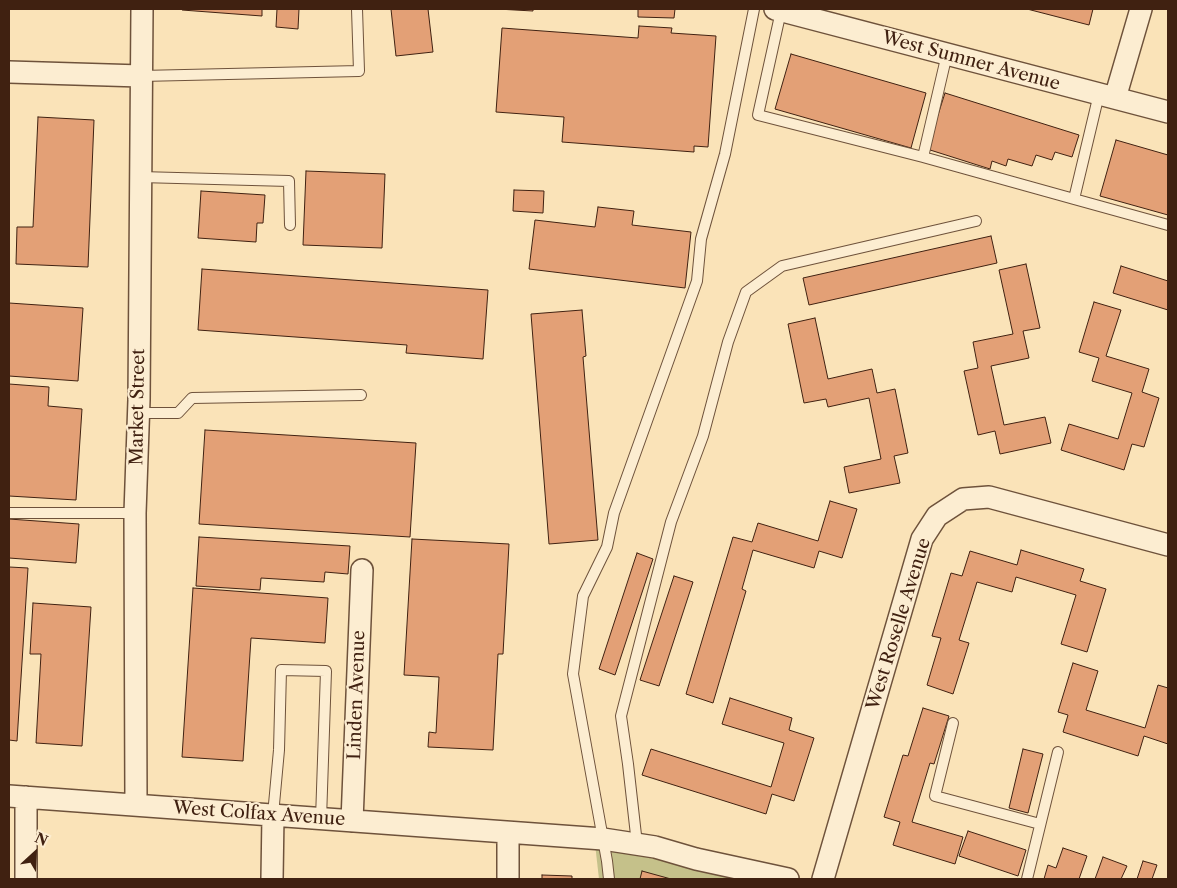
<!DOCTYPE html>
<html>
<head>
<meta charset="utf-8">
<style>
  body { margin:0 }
  #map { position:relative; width:1177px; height:888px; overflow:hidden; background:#fae3b8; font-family:"Libre Caslon Text",serif }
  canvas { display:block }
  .frame { position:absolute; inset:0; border:10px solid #402111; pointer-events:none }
  .north { position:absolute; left:10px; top:828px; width:50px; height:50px; -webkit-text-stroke:4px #fcedd1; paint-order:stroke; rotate:25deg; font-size:14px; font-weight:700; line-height:20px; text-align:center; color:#402111 }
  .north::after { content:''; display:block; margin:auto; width:18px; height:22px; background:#402111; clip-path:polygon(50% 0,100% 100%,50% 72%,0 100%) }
</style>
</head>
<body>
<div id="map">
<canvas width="1177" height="888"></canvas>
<div class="frame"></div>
<div class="north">N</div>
</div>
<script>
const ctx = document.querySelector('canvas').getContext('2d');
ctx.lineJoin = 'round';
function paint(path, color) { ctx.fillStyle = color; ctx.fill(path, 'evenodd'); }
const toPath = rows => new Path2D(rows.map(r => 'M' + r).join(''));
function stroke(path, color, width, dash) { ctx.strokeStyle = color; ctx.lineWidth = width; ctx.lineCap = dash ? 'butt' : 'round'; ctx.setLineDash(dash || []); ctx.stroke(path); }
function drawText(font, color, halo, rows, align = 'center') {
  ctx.font = font + ' "Libre Caslon Text",serif'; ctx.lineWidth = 4.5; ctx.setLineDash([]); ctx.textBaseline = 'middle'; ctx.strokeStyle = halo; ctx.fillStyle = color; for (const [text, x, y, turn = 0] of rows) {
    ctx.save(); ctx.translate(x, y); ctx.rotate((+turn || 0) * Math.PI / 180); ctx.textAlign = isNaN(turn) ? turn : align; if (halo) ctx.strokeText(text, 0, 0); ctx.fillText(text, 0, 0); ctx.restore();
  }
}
const green = toPath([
  [594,835,786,879,599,879]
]);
const building = toPath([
  [182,9,262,9,262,16,182,10,182,9],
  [277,9,299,9,298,29,276,27,277,9],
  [391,9,428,9,433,52,396,56,391,9],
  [497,9,533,9,533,11,497,9],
  [638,9,675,9,674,18,638,17,638,9],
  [1027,9,1093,9,1089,25,1027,9],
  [639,26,672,28,671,33,716,36,708,147,694,146,694,152,562,142,564,117,496,112,502,28,638,38,639,26],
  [791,54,926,93,911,148,775,109,791,54],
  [945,93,1079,135,1072,157,1055,152,1052,160,1036,155,1032,166,1008,159,1006,166,992,161,990,169,927,149,945,93],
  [38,117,94,120,88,267,16,264,17,227,33,227,38,117],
  [1116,140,1168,155,1168,215,1100,196,1116,140],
  [306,171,385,174,382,248,303,245,306,171],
  [514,190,544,191,543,213,513,211,514,190],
  [201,191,265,195,263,223,257,223,256,242,198,238,201,191],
  [598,207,634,211,632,225,691,232,685,288,529,269,535,220,595,227,598,207],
  [991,236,997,263,809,305,803,278,991,236],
  [1026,264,1040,328,1023,331,1029,358,991,366,1004,425,1045,417,1051,443,1000,454,995,431,978,435,964,371,978,368,973,342,1013,334,999,270,1026,264],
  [1121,266,1168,281,1168,310,1113,293,1121,266],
  [202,269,488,290,483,359,406,353,407,345,198,330,202,269],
  [1094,302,1121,310,1106,356,1149,369,1142,392,1159,398,1144,447,1132,444,1124,470,1061,450,1069,424,1118,439,1132,393,1092,381,1099,358,1079,352,1094,302],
  [9,303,83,308,78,381,9,376,9,303],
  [582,310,586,356,583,357,598,540,549,544,531,314,582,310],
  [815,318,828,379,872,369,877,393,895,389,908,453,894,456,900,483,849,493,844,467,881,459,869,398,828,407,826,399,804,403,788,324,815,318],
  [9,384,49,387,48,406,82,409,76,500,9,496,9,384],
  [205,430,416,443,410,537,199,524,205,430],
  [830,501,857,509,842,558,819,551,814,568,753,550,742,589,746,591,713,703,686,694,733,537,752,542,758,523,818,541,830,501],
  [9,519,79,524,76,563,9,558,9,519],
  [199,537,350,546,348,574,325,572,324,582,261,578,260,590,196,586,199,537],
  [412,539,509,544,503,654,498,654,493,750,428,747,429,732,436,733,439,677,404,675,412,539],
  [1021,550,1084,569,1080,581,1106,589,1087,652,1061,644,1076,595,1016,577,1012,592,977,582,959,640,969,643,953,694,927,685,941,638,932,636,951,573,962,576,970,551,1017,565,1021,550],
  [637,553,653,559,615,675,599,669,637,553],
  [9,567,28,568,17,741,9,740,9,567],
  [674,576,693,582,659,686,640,680,674,576],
  [193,588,328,598,325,643,251,638,243,761,182,757,193,588],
  [33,603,91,607,82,746,36,743,41,654,30,654,33,603],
  [1073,663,1098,671,1086,710,1145,728,1158,685,1168,688,1168,744,1144,736,1138,756,1063,732,1068,715,1058,712,1073,663],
  [730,698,792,718,789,730,814,738,794,801,772,794,766,814,642,775,651,749,771,787,784,743,722,724,730,698],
  [923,708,949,716,934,764,930,763,912,822,963,837,955,864,893,845,900,822,884,817,903,755,908,756,923,708],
  [1023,749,1043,754,1028,813,1009,808,1023,749],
  [968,831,1026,850,1018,876,959,856,968,831],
  [1063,848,1087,856,1079,879,1044,879,1048,865,1056,868,1063,848],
  [1103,857,1127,866,1121,879,1095,879,1103,857],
  [1143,861,1157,865,1152,879,1137,879,1143,861],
  [642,871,671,879,640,879,642,871],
  [542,875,572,876,572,879,542,879,542,875]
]);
const lane = toPath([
  [781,11,758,115,923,157],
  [947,54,923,157,1074,199],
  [141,76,359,71,357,9],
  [1099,94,1074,199,1168,225],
  [140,177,289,181,290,225],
  [138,413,178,413,192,398,361,395],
  [9,513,135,513],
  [953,723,935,796,1040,824],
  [273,815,279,750,281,670,326,671,321,819],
  [637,844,628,764,621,716,671,522,703,436,728,342,746,292,782,266,976,221],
  [609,879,607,861,573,674,583,596,607,547,614,513,697,281,701,239,725,154,754,9],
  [1027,879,1058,752]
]);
const street = toPath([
  [775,9,1168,112],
  [9,72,141,76],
  [1115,98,1141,9],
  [9,796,603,839,655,847,696,859,788,879],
  [136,805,135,513,139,400,142,9],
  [352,821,362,570],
  [26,879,26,797],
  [272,879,273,815],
  [508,879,508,833],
  [823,879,922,539,937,516,963,499,989,497,1168,545]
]);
const streetNames = [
  ["West Sumner Avenue",971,61,15],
  ["Market Street",138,407,-89],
  ["West Roselle Avenue",899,624,-73],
  ["Linden Avenue",357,695,-88],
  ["West Colfax Avenue",259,814,4]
];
paint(green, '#c5c18a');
paint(building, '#e3a076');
stroke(building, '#402111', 1);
stroke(lane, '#6e523b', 12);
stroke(street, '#6e523b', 24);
stroke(lane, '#fcedd1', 10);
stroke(street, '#fcedd1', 21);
drawText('18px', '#402111', '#fcedd1', streetNames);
</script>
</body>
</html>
